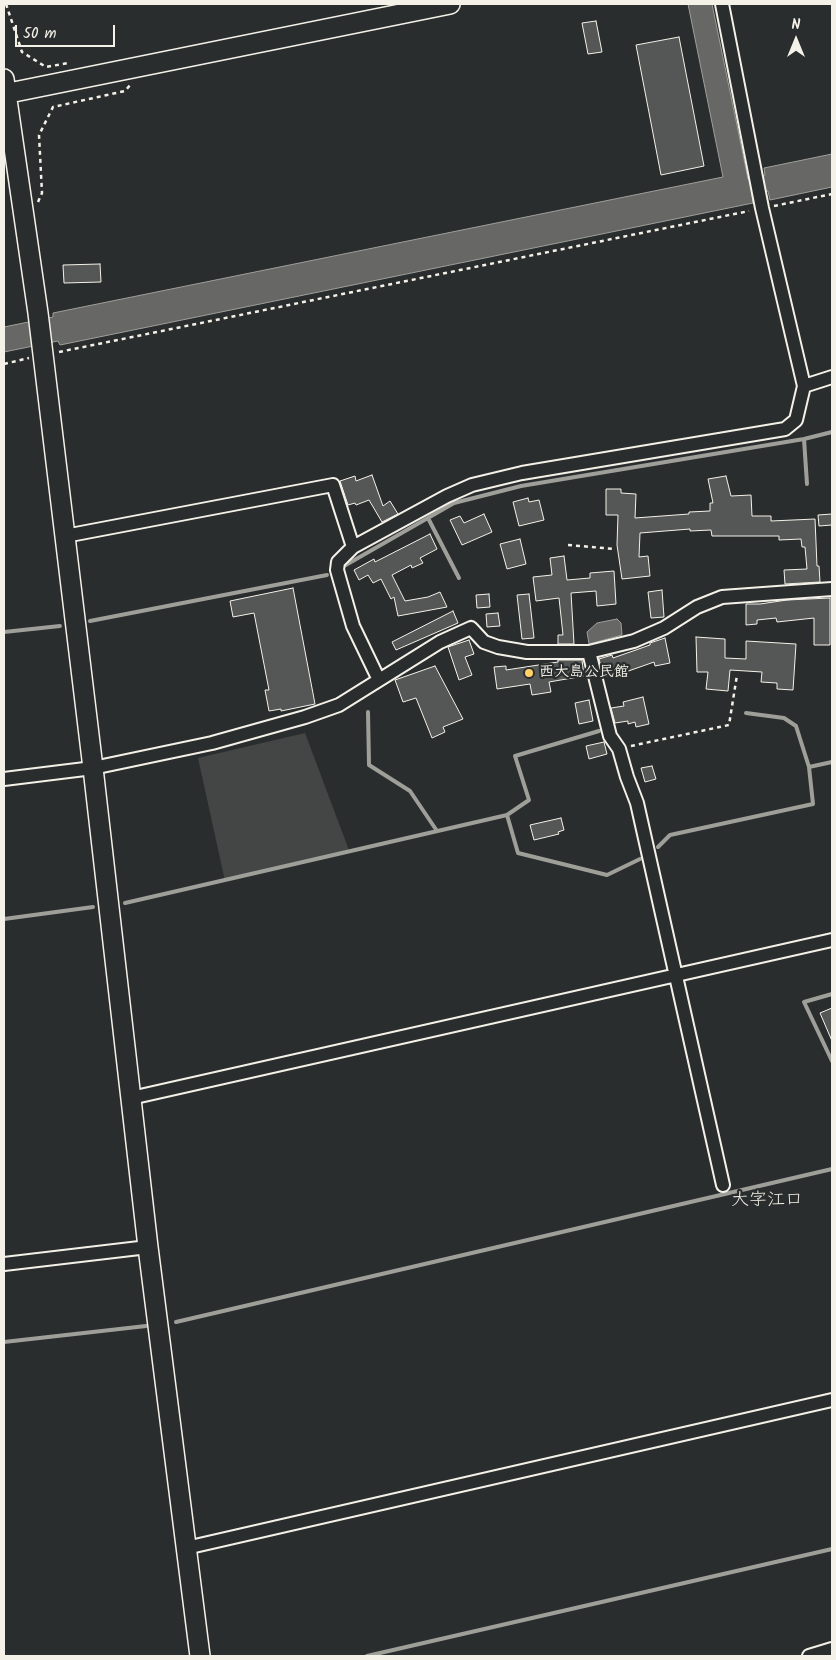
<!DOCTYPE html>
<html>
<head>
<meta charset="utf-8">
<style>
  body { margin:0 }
  #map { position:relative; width:836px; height:1660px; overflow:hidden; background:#2a2d2e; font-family:Kalam,sans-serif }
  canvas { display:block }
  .frame { position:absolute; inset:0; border:5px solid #f4f1e8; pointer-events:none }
  .north { position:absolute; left:771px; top:15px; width:50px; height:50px; -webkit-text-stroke:4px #2a2d2e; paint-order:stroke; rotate:0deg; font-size:14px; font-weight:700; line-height:20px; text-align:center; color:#f4f1e8 }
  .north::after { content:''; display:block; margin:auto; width:18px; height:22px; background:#f4f1e8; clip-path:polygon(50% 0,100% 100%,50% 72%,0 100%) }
  .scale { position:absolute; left:15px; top:25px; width:100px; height:22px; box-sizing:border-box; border:2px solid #f4f1e8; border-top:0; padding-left:6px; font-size:15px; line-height:18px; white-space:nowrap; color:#f4f1e8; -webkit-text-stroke:4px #2a2d2e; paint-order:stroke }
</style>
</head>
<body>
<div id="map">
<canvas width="836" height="1660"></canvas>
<div class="frame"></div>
<div class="north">N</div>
<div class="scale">50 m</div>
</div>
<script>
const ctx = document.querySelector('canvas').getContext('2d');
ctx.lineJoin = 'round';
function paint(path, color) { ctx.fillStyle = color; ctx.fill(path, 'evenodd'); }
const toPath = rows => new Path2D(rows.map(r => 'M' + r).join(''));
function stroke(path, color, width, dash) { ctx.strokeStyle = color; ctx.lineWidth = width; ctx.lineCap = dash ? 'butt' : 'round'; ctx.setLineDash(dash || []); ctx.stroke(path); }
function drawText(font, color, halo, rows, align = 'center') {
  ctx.font = font + ' Kalam,"Klee One",sans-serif'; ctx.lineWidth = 4.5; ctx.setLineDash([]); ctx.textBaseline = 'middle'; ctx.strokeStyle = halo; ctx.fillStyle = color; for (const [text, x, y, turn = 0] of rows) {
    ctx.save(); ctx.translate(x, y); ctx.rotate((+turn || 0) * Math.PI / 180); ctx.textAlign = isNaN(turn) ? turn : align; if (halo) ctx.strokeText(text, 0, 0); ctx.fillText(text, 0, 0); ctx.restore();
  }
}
const green = toPath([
  [305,733,350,853,225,881,198,758]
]);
const water = toPath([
  [688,4,712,4,748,179,765,175,764,168,832,154,832,187,770,200,768,191,752,194,753,203,60,345,58,341,4,352,4,327,53,317,53,313,723,177,688,4],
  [617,619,621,623,622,635,589,644,587,632,597,623,617,619]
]);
const stream = toPath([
  [804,439,807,484],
  [428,518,459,578],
  [344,566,454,503,521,486,804,439,832,432],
  [90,621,327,575],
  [4,632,60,626],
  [368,712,369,765,410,791,437,831],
  [746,713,784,718,796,726,809,767,832,762],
  [507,815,529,800,515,756,599,731],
  [658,847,670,835,813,804,809,767],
  [125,903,507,815,518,853,607,875,640,859],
  [4,919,93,907],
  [832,994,804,1002,832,1061],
  [176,1322,832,1169],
  [4,1342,146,1326],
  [367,1656,832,1549]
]);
const building = toPath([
  [596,21,602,52,588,54,582,23,596,21],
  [679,37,704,166,661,175,636,45,679,37],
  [100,264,101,282,64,283,63,265,100,264],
  [372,475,383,506,390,501,398,514,382,522,369,500,356,505,355,503,348,505,340,481,355,476,356,481,372,475],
  [726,476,731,496,751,495,752,516,771,516,771,521,815,519,817,566,819,566,820,582,785,584,784,570,807,569,805,547,802,547,801,539,779,540,779,536,712,536,711,530,690,531,690,529,640,533,639,557,648,556,650,576,622,579,617,545,618,515,606,515,606,489,621,489,621,493,636,494,635,518,689,514,689,512,710,511,710,503,713,503,708,479,726,476],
  [528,498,529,502,539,500,544,520,519,526,513,502,528,498],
  [484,514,492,532,462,545,450,520,460,516,464,523,484,514],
  [832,514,832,525,819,526,818,515,832,514],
  [430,534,437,549,420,558,423,563,412,568,411,565,392,575,405,601,428,597,440,592,447,607,398,616,394,597,391,599,381,579,373,583,368,575,359,580,354,570,374,559,375,562,430,534],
  [520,539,526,564,507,569,500,544,520,539],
  [564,556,567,580,590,578,590,573,614,571,616,604,597,606,596,591,571,593,574,644,558,644,558,635,563,635,559,598,536,601,533,577,552,575,550,558,564,556],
  [293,588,315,704,281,711,281,709,269,711,265,690,269,690,254,613,233,617,230,601,293,588],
  [662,590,664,617,651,618,648,592,662,590],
  [489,594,490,607,477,608,476,595,489,594],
  [529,594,534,638,522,639,517,595,529,594],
  [830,598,830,645,814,645,814,618,777,622,776,618,757,620,757,624,746,625,746,604,760,604,787,600,830,598],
  [453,611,458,623,396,650,392,642,453,611],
  [498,613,500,626,487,627,486,614,498,613],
  [696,637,725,639,725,658,746,659,746,641,796,644,793,690,777,689,777,683,761,682,762,672,730,670,728,691,706,689,708,672,697,672,696,637],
  [665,638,670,663,655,666,654,662,620,674,604,677,599,659,612,655,613,658,650,645,650,643,665,638],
  [469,640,474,654,465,657,472,675,459,680,448,647,469,640],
  [558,660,582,660,584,676,549,682,551,692,532,695,530,684,497,689,494,667,506,666,506,670,558,662,558,660],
  [435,666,463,719,443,727,445,732,432,738,416,698,403,702,395,680,435,666],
  [643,697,649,724,636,727,635,722,628,724,628,721,615,723,611,708,624,706,623,702,643,697],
  [589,700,593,721,579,724,575,703,589,700],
  [604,742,607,754,589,759,586,746,604,742],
  [652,766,656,779,645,782,641,768,652,766],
  [561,818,564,830,558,832,559,834,534,840,530,825,561,818],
  [832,1008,832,1041,820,1013,832,1008]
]);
const path = toPath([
  [6,4,22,52,46,67,68,63],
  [38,202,42,193,39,135,53,107,125,91,131,84],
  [774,206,832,194],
  [59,352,749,211],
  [4,364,29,358],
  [568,545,615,549],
  [631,746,729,725,737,675]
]);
const street = toPath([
  [804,386,832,377],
  [65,536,333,485,353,547],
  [589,652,610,736,619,749,627,777,637,803,723,1185],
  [379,680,353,626,337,570,338,562,353,547,447,496,472,485,522,473,785,429,796,420,804,386,762,208,722,4],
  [4,779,93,768,212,743,305,717,339,705,440,642,471,628,484,642,498,647,527,652,589,652,634,641,664,628,697,607,722,597,832,589],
  [131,1098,832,940],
  [4,1264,148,1247],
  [186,1548,832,1400],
  [809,1656,832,1649]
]);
const secondary = toPath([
  [4,79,38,313,93,768,148,1247,200,1656],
  [4,94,450,4]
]);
const markers = [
  [529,673,5,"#ffd166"]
];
const poiNames = [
  ["西大島公民館",539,673]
];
const quarterNames = [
  ["大字江口",767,1202]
];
paint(green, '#444645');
paint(water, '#676866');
stroke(water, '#9f9f9a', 1);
stroke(stream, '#9f9f9a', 4);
paint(building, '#555756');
stroke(building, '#f4f1e8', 1);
stroke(street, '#f4f1e8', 16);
stroke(secondary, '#f4f1e8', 22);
stroke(path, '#f4f1e8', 2.5, [4, 4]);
stroke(street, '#2a2d2e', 12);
stroke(secondary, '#2a2d2e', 19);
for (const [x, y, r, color] of markers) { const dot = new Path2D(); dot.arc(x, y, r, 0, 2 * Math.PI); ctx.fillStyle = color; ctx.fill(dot); stroke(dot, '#2a2d2e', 2); }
drawText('bold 15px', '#f4f1e8', '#2a2d2e', poiNames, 'left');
drawText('18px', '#f4f1e8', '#2a2d2e', quarterNames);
</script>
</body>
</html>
